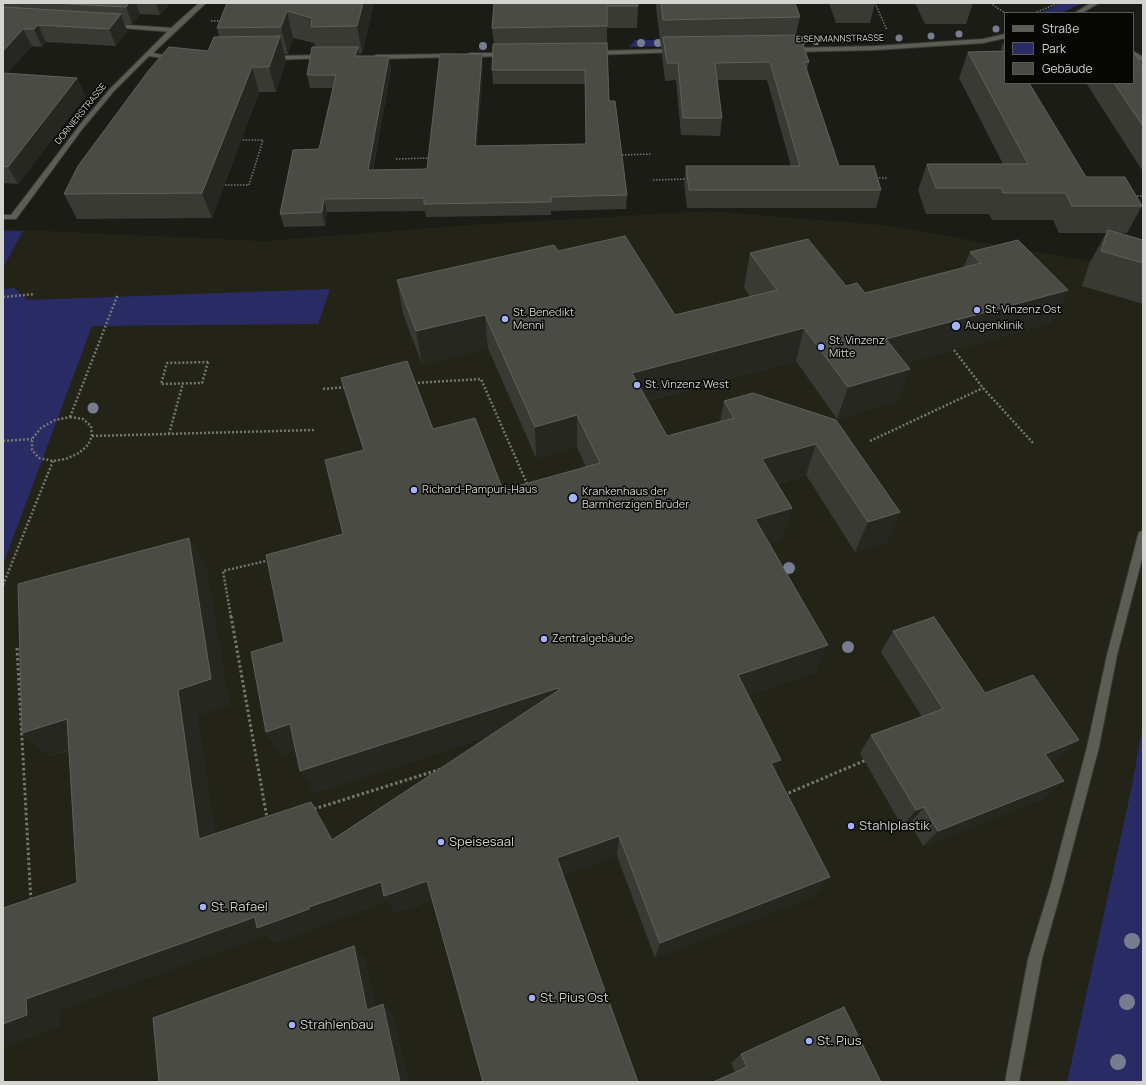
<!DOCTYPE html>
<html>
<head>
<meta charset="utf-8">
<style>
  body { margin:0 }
  #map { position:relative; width:1146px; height:1085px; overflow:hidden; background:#1c1c17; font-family:Manrope,sans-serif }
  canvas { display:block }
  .frame { position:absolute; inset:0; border:4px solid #d3d3cf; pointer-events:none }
  .legend { position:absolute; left:1004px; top:12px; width:130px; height:72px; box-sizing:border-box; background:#070705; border:1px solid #595956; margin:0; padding:5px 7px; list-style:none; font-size:12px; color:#d3d3cf }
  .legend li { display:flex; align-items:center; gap:8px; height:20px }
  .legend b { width:20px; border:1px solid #595956 }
</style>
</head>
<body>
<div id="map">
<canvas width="1146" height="1085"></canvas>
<div class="frame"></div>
<ul class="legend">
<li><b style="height:5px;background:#5d5d56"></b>Straße</li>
<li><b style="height:11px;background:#282b64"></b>Park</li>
<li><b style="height:11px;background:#4b4b45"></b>Gebäude</li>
</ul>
</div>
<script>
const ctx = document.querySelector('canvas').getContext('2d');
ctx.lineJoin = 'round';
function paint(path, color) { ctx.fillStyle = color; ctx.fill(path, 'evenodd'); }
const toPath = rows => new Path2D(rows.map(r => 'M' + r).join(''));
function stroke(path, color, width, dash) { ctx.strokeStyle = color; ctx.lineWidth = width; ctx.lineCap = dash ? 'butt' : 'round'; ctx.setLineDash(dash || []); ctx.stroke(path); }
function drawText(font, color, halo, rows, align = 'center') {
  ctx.font = font + ' Manrope,sans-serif'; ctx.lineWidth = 3; ctx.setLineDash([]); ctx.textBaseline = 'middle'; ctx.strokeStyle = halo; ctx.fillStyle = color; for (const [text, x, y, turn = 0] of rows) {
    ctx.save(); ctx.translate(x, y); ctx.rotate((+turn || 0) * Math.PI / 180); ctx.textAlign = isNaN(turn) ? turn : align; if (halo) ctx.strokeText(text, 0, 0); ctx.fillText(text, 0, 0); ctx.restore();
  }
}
const built = toPath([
  [710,211,894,226,1006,247,1114,264,1143,272,1143,724,1132,785,1067,1082,3,1082,3,229,264,241,469,225]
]);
const green = toPath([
  [1062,3,1081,4,1061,13,1039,13],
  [635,40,668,40,664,46,629,47],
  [3,231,23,231,3,268],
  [14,288,27,300,330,289,318,324,92,326,3,565,3,289],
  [1143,724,1143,1082,1067,1082,1132,785]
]);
const pathFar2 = toPath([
  [875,3,887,30],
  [990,3,1005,13],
  [1034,13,1059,3],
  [211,21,222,21],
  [619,155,652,154],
  [396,159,432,158],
  [876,178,887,178],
  [653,180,687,179],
  [222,185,249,185,263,140,241,140],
  [1134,196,1143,196]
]);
const pathFar1 = toPath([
  [3,297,35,294],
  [954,350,983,388,1033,443],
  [208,362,202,383,161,384,167,363,208,362],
  [414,383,481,379,528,486],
  [323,389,347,387],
  [70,417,118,294],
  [70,417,83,419,91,426,92,436,88,445,79,453,66,459,53,461,39,458,32,450,32,439,41,428,55,420,70,417],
  [169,434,183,383],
  [92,436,314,430],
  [3,441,32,439],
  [870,441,983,388],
  [3,585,53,461],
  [231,617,223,571,270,560]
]);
const path = toPath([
  [231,616,267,818],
  [17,648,31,902],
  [784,795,866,760],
  [314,809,441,769]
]);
const lane = toPath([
  [112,24,172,28,175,30,172,32,110,27,110,25,112,24],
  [1143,531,1143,555,1117,655,1099,747,1063,884,1042,959,1019,1082,1005,1082,1028,959,1051,884,1087,747,1107,655,1138,535,1139,532,1143,531]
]);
const street = toPath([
  [199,3,206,3,153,53,176,58,176,60,149,56,114,91,83,128,16,219,3,219,3,215,11,215,79,126,110,89,170,29,199,3],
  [1091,3,1099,3,1082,13,1074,13,1091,3],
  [1005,34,1005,38,983,43,876,50,792,52,789,50,792,48,876,46,983,39,1005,34],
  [676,49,678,50,678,52,594,55,591,53,594,51,676,49],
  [1133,51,1143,57,1143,62,1133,56,1133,51],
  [506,53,509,55,508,56,470,57,467,55,470,53,506,53],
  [452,54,454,55,454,57,376,59,373,57,376,55,452,54],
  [324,55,327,57,326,58,272,60,269,58,272,56,324,55]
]);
const trees = [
  [996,29,3.5],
  [959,34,3.5],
  [931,36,3.5],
  [881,38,3.5],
  [899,38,3.5],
  [843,39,3.5],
  [802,41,4],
  [816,41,4],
  [641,43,4],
  [658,43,4],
  [483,46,4],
  [93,408,5.5],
  [789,568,6],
  [848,647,6],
  [1132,941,8],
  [1127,1002,8],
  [1118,1062,8]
];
const wall = toPath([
  [3,3,170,3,160,15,140,14,132,24,125,24,127,31,116,46,46,42,42,47,32,46,7,73,77,78,85,96,18,184,3,183],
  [227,3,374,3,362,53,359,53,360,56,389,56,391,69,373,170,427,169,483,67,477,146,586,144,585,84,493,84,492,70,494,44,492,28,494,3,638,6,637,28,607,28,607,43,609,101,627,195,626,209,551,211,551,215,426,217,425,211,327,212,325,226,284,227,280,214,319,149,333,88,310,88,307,75,315,47,314,43,293,38,288,54,284,54,286,61,276,92,259,92,212,218,77,219,64,194,208,51,219,37,217,28],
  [656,3,795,3,800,17,796,35,809,62,807,70,839,166,881,190,876,208,687,208,684,183,686,166,791,166,767,80,717,80,722,118,720,136,681,135,676,80,665,81,662,55,662,48,661,48,656,8],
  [829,3,875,3,870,23,836,23],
  [915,3,973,3,966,24,925,24],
  [1003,43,1005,43,1005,83,1086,177,1142,206,1127,233,1119,233,1143,240,1143,304,1082,286,1089,264,1106,233,1059,233,1053,220,992,220,989,214,926,214,918,190,927,164,1003,164,959,78,968,52,1002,51,1001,49],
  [1143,66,1143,170,1142,170,1086,83,1133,83],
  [558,251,675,315,750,297,744,287,750,253,846,286,865,293,963,268,970,252,1068,290,1050,323,906,363,910,369,897,401,837,419,796,361,647,401,667,436,720,421,724,401,753,393,900,512,886,542,855,552,806,475,777,484,792,508,782,538,768,543,816,672,748,695,776,771,816,895,655,958,617,856,563,875,433,900,395,913,388,901,324,924,324,925,275,943,266,935,58,1010,59,1026,3,1047,77,883,69,751,50,756,22,733,206,567,229,705,197,715,215,834,325,823,333,839,489,736,314,793,296,750,281,755,266,732,284,642,343,534,363,450,350,410,341,378,433,429,503,490,586,467,577,447,536,458,488,348,422,364,403,314,397,280],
  [893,631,985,693,1060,758,1050,762,1045,798,923,846,910,823,902,826,860,753,871,735,922,717,881,652],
  [741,1054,881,1082,735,1072,731,1063]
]);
const shadedWall = toPath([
  [129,3,136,3,140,14,132,24,126,7],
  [156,3,170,3,160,15],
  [363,3,374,3,362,53,357,26],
  [287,11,293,38,288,54,281,27],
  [121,14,127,31,116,46,109,29],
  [38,25,46,42,42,47,34,29],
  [23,29,32,46,3,78,3,51],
  [280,36,286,61,276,92,269,67],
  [358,47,360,60,355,56],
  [482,54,483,67,476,159,475,146],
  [389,56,391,69,370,183,368,170],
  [252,67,259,92,212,218,202,193],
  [77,78,85,96,18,184,8,167],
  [324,199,327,212,325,226,322,212],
  [1068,290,1050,323,874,372,886,339],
  [485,315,488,348,422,364,416,331],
  [804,328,796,361,630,405,632,373],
  [910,369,897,401,837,419,848,387],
  [577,415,577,447,536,458,535,427],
  [816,444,806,475,754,490,762,459],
  [792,508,782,538,747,549,755,519],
  [900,512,886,542,855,552,868,522],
  [189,538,206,567,229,705,197,715,219,859,199,839,178,690],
  [828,645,816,672,730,701,738,675],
  [558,688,559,713,314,793,300,771],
  [67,719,92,743,50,756,22,733],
  [290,724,305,748,281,755,266,732],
  [1079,740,1060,758,1027,772,1045,754],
  [781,760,770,782,771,763],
  [1064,781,1045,798,923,846,938,831],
  [311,802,325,823,345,859,332,840],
  [924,807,910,823,902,826,916,810],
  [619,836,617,856,558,877,557,858],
  [830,877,816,895,655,958,660,943],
  [427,881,435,899,395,913,388,901,324,924,324,925,275,943,266,935,58,1010,59,1026,3,1047,3,1024,26,999,255,917,309,907,381,882],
  [354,946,366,961,379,1021,367,1010],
  [383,1004,394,1016,409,1082,400,1082]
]);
const building = toPath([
  [51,3,129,3,126,7,51,3],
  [227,3,363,3,357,26,311,27,312,18,287,11,281,27,217,28,227,3],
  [494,3,638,3,638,6,607,6,607,26,492,28,494,3],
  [661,3,795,3,800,17,663,20,661,3],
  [3,7,121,14,109,29,38,25,34,29,23,29,3,51,3,7],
  [800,35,809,62,804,62,839,166,874,166,881,190,689,190,686,166,800,166,770,62,715,63,722,118,683,118,678,63,667,63,663,37,800,35],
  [280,36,269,67,252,67,202,193,64,194,78,166,149,70,169,47,208,51,214,37,280,36],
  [607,43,609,101,615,101,627,195,551,197,551,202,424,204,424,198,324,199,322,212,280,214,293,150,319,149,336,75,307,75,312,47,358,47,355,56,389,56,368,170,427,169,440,54,482,54,475,146,586,144,585,70,492,70,493,44,607,43],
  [1005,51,1005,83,1029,83,1086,177,1125,177,1142,206,1072,206,1066,193,1003,193,1001,188,936,188,927,164,1028,164,968,52,1005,51],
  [1133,52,1143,66,1143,126,1114,83,1133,83,1133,52],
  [3,73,77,78,8,167,3,166,3,73],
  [1108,230,1143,240,1143,263,1101,251,1108,230],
  [625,236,675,315,777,290,750,253,808,239,846,286,857,283,865,293,981,263,970,252,1018,240,1068,290,886,339,910,369,848,387,804,328,632,373,667,436,734,418,724,401,753,393,836,420,900,512,868,522,816,444,762,459,792,508,755,519,828,645,738,675,781,760,771,763,830,877,660,943,619,836,557,858,638,1082,483,1082,427,881,384,896,381,882,309,907,309,909,257,928,255,917,26,999,27,1015,3,1024,3,908,77,883,67,719,22,733,18,584,189,538,211,679,178,690,199,839,311,802,332,840,559,690,558,688,300,771,290,724,266,732,251,652,284,642,266,555,343,534,325,460,364,450,341,378,407,361,433,429,475,418,503,490,600,463,577,415,535,427,485,315,416,331,397,280,554,245,558,251,625,236],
  [934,617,985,693,1033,675,1079,740,1045,754,1064,781,938,831,924,807,916,810,871,735,943,709,893,631,934,617],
  [354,946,367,1010,383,1004,400,1082,159,1082,153,1018,354,946],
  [844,1007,881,1082,713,1082,747,1067,741,1054,844,1007]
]);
const markers = [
  [977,310,4,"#a6b1fc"],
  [505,319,4,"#a6b1fc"],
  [956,326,5,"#a6b1fc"],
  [821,347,4,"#a6b1fc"],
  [637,385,4,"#a6b1fc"],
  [414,490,4,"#a6b1fc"],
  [573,498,5,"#a6b1fc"],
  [544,639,4,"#a6b1fc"],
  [851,826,4,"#a6b1fc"],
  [441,842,4,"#a6b1fc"],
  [203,907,4,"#a6b1fc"],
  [532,998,4,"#a6b1fc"],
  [292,1025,4,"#a6b1fc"],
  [809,1041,4,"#a6b1fc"]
];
const farStreetnames = [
  ["EISENMANNSTRASSE",840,39,-1],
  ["DORNIERSTRASSE",81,114,-51]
];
const poiNames = [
  ["St. Vinzenz Ost",985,310],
  ["St. Benedikt",513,313],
  ["Menni",513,326],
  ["Augenklinik",965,326],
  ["St. Vinzenz",829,341],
  ["Mitte",829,354],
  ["St. Vinzenz West",645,385],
  ["Richard-Pampuri-Haus",422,490],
  ["Krankenhaus der",582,492],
  ["Barmherzigen Brüder",582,505],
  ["Zentralgebäude",552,639]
];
const nearPoinames = [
  ["Stahlplastik",859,826],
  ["Speisesaal",449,842],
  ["St. Rafael",211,907],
  ["St. Pius Ost",540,998],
  ["Strahlenbau",300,1025],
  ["St. Pius",817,1041]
];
paint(built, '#232317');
paint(green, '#282b64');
stroke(lane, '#383835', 2);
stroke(street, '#383835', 2);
stroke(pathFar2, '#767672', 1.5, [1.5, 1.5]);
stroke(pathFar1, '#767672', 2.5, [2, 2]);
stroke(path, '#767672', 3, [2.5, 2.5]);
paint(lane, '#5d5d56');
paint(street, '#5d5d56');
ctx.fillStyle = '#787c90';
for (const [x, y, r] of trees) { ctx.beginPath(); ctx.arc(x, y, r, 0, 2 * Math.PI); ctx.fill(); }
paint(wall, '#3a3a35');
paint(shadedWall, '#272722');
paint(building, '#4b4b45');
stroke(building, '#60605b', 1);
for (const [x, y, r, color] of markers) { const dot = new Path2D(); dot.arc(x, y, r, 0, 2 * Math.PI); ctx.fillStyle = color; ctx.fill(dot); stroke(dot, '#070705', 1.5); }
drawText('9px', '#d3d3cf', '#070705', farStreetnames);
drawText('11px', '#d3d3cf', '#070705', poiNames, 'left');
drawText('13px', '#d3d3cf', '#070705', nearPoinames, 'left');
</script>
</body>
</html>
